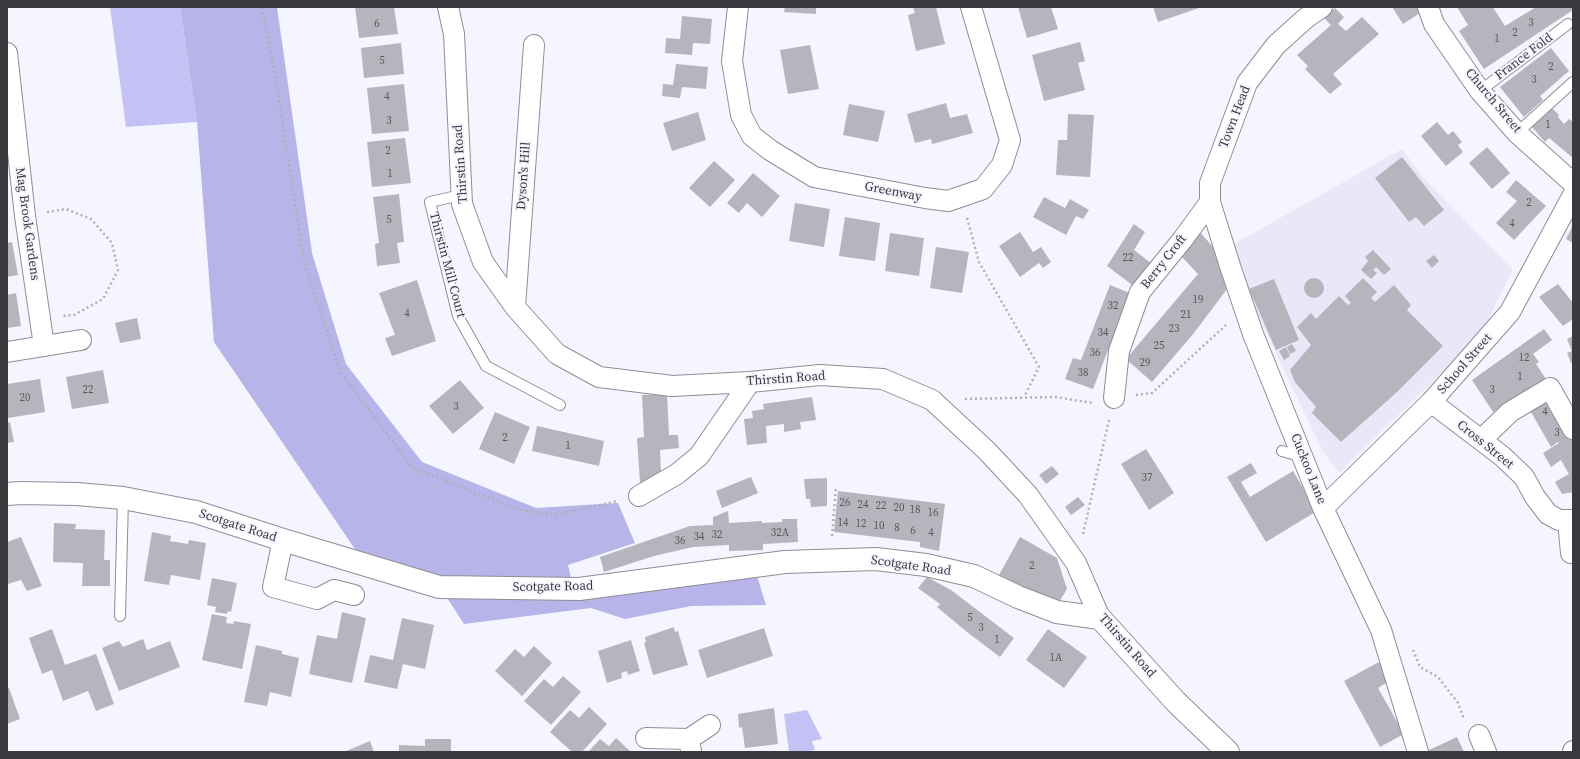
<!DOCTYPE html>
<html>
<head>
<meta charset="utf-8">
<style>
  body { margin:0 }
  #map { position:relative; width:1580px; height:759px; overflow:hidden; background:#f5f5ff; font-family:"Source Serif 4",serif }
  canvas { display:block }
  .frame { position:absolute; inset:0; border:8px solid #3a3a3e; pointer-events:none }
</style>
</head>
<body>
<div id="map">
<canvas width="1580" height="759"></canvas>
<div class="frame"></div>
</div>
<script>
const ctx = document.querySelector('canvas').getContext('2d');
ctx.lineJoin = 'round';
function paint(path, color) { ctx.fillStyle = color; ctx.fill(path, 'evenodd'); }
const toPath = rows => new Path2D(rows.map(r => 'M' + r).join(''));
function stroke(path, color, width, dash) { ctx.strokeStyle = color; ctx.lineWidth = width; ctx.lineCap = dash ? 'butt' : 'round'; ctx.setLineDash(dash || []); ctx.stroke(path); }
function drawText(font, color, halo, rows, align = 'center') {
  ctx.font = font + ' "Source Serif 4",serif'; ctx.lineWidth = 4; ctx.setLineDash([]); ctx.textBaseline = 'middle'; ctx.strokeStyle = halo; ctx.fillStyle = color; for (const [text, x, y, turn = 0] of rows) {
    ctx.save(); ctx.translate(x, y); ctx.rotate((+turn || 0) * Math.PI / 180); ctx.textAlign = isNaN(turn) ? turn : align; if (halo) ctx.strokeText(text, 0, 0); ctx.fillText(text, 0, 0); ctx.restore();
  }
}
const built = toPath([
  [1402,149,1423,177,1513,270,1486,324,1470,345,1339,473,1323,452,1246,290,1234,244]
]);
const green = toPath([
  [110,7,180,7,197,122,126,127],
  [807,710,822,739,812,741,815,750,802,752,789,752,784,714]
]);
const forest = toPath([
  [180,7,277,7,312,253,346,364,422,462,536,508,618,503,635,543,568,565,575,595,756,573,766,605,691,606,625,619,591,608,464,624,433,576,357,552,214,342,197,122]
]);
const building = toPath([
  [355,7,394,7,398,34,359,38],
  [785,7,816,7,816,14,784,12],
  [913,7,936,7,945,44,916,51,908,15,915,13],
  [1018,7,1051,7,1058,29,1027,38],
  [1153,7,1202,7,1158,22],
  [1392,7,1420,7,1423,11,1403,24],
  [1457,7,1495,7,1494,9,1505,26,1536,7,1573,7,1573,10,1484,69,1459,31,1468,25],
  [1335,8,1344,17,1338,24,1346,31,1362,17,1379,34,1333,74,1342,84,1330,94,1305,69,1308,66,1297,55,1331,25,1324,18],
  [682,16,712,19,710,44,693,43,692,55,665,53,666,38,680,39],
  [1080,42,1085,61,1078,63,1085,90,1044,101,1032,55],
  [401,43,404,74,364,78,361,48],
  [810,45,819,89,788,94,780,50],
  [1551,48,1569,71,1540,96,1543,100,1524,117,1500,87],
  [676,64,708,67,706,89,682,87,680,98,662,96,663,84,673,85],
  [404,84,409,131,372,134,367,88],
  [946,103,950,118,967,114,973,133,932,144,931,139,915,143,907,114],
  [849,104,885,111,878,142,843,135],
  [1552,108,1559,115,1558,117,1564,124,1569,119,1573,122,1573,158,1549,138,1545,142,1531,126],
  [698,112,706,140,672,151,663,123],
  [1068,114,1094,115,1090,177,1056,175,1058,140,1067,140],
  [1437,122,1448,135,1453,131,1462,142,1458,145,1463,152,1446,166,1421,136],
  [405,138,411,183,372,187,367,142],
  [1487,147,1510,173,1492,189,1469,163],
  [1402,157,1444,210,1424,226,1416,217,1409,222,1375,178],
  [714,161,735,180,710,207,689,188],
  [753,173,780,196,762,217,747,203,739,213,727,203],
  [1516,180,1546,206,1514,240,1496,223,1517,201,1506,192],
  [399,194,404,242,397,243,400,263,377,266,375,244,379,243,373,197],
  [1044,197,1065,208,1070,199,1089,210,1083,219,1076,216,1066,235,1033,217],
  [795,203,830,209,824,247,789,241],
  [845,217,880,223,875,261,839,256],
  [1134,224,1145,232,1134,250,1156,267,1139,290,1107,266],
  [1573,225,1573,243,1566,239],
  [1198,230,1224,259,1230,285,1194,333,1152,382,1126,359,1198,274,1181,256],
  [1020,232,1033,252,1041,247,1051,262,1043,268,1039,263,1020,277,999,246],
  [890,233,924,238,919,276,885,271],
  [12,242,18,275,7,277,7,243],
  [936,247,969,252,962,293,930,288],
  [1373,250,1391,269,1384,275,1376,267,1373,270,1377,273,1371,279,1361,270,1368,261,1365,257],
  [1434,255,1439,261,1432,268,1426,261],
  '1304 288a10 10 0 1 1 20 0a10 10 0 1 1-20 0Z',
  [1363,278,1377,292,1371,298,1375,302,1394,285,1411,305,1407,310,1443,346,1396,393,1341,442,1312,413,1316,407,1295,382,1290,370,1311,345,1297,327,1311,313,1316,319,1339,296,1348,305,1351,303,1345,296],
  [1274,279,1299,340,1276,350,1249,289],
  [417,280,436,341,392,356,385,338,395,335,379,293],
  [1558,284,1573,303,1573,319,1563,326,1539,297],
  [1110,285,1130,293,1093,389,1065,379,1073,358,1081,360],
  [16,293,21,326,7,328,7,295],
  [137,318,141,339,120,343,115,323],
  [1544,329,1552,340,1533,354,1539,362,1536,364,1546,379,1493,412,1472,380],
  [1573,336,1573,363,1571,363,1567,353,1572,351,1567,339],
  [1292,344,1296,351,1290,354,1287,347],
  [1286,347,1290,356,1284,360,1279,351],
  [103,370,109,403,72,409,66,377],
  [40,379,45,412,8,418,7,384],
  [460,380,484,408,453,434,429,406],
  [1549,393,1573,437,1573,492,1562,494,1555,482,1569,474,1561,460,1551,467,1543,453,1559,443,1558,442,1551,447,1527,405],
  [667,394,669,435,678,435,679,448,660,450,661,472,640,483,637,438,644,437,642,395],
  [812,397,816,420,800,422,801,429,784,432,784,424,766,426,767,443,747,445,744,419,753,418,752,411,764,409,763,404],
  [495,412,530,427,514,464,479,449],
  [10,422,14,442,7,443,7,423],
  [537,426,604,441,599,466,532,451],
  [1146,449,1174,493,1149,510,1121,464],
  [1251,463,1257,473,1241,482,1250,497,1293,471,1317,511,1266,542,1227,477],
  [1052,466,1059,474,1046,484,1039,475],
  [751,477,758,493,722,508,716,491],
  [827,478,827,506,811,507,810,499,806,499,804,479],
  [838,491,945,504,939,551,920,547,920,542,834,532],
  [1078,497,1085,505,1071,515,1065,507],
  [728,511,729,523,762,521,762,523,782,522,782,519,797,519,798,542,763,544,763,550,729,551,729,545,693,547,654,556,604,572,600,557,690,526,713,525,713,517],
  [54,523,76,524,75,529,105,530,104,560,110,560,110,586,82,586,83,563,53,562],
  [152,532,171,536,170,541,188,544,189,540,206,543,200,580,171,575,169,585,144,581],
  [21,537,42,586,27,591,21,580,8,584,7,581,7,542],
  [1020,537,1057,558,1067,589,1056,607,999,575],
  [927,577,951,590,1014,638,1000,657,967,632,937,607,940,604,918,588],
  [212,578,237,583,231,612,228,611,227,614,215,612,216,607,207,605],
  [342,612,366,618,352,683,309,674,317,635,337,639],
  [212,614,227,617,226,623,233,624,234,621,251,624,242,669,202,660],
  [402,618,434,625,425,669,403,664,397,689,364,682,370,655,393,660],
  [674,627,675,632,678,631,688,665,653,675,644,643,646,642,645,637],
  [764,628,773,656,707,678,698,650],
  [52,629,65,665,96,654,114,704,96,711,88,691,63,701,52,670,42,674,29,638],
  [1048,629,1087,657,1064,688,1026,660],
  [143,639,147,650,170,641,180,667,119,691,102,648,119,641,123,647],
  [631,640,640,671,628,675,627,671,621,673,622,678,607,683,598,651],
  [256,645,282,651,282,654,299,658,291,697,270,692,267,706,244,702],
  [534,646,552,663,522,696,495,671,515,649,524,657],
  [1379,662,1389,681,1378,688,1404,734,1380,747,1344,681],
  [563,676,581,692,551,725,524,701,544,679,553,687],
  [7,688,9,688,20,719,7,724],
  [589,707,607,724,582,752,572,752,550,732,570,710,579,718],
  [774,708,778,744,745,748,742,727,739,728,738,714],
  [1457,737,1464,752,1430,752,1429,750],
  [616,738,631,752,588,752,600,739,609,746],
  [425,739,451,739,451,752,399,752,399,745,425,746],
  [370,741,374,752,344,752]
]);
const path = toPath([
  [262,7,276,80,304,261,340,371,413,468,517,509,555,515,617,501],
  [47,212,66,209,91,219,112,243,118,270,103,299,74,315,63,316],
  [967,218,979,262,1039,367,1024,397],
  [1136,395,1152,393,1226,325],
  [965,399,1055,397,1093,403],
  [1083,534,1109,420],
  [832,536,836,487],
  [1413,650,1420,667,1438,677,1458,703,1464,719]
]);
const lane = toPath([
  [1480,91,1568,24],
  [1517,133,1573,82],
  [461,195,430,202,458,316,486,366,560,405],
  [1282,451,1303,457],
  [120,616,123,498]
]);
const street = toPath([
  [448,7,454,34,462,204,483,262,515,307,557,354,599,377,672,386,750,382,820,375,883,379,932,400,987,451,1028,495,1076,563,1100,618],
  [738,7,732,61,741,115,752,136,770,150,814,177,925,198,948,201,983,189,1002,165,1010,140,971,7],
  [1322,7,1306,18,1276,45,1247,83,1210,183,1210,202,1230,266,1253,334,1323,508,1381,630,1418,752],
  [1428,7,1434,24,1480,91,1517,133,1573,183],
  [7,53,25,216,44,346],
  [515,307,534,45],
  [7,352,81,340],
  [1114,398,1119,351,1140,292,1183,239,1210,202],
  [1431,402,1502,456,1524,477,1535,497,1548,514,1559,520,1573,520],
  [1481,440,1510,412,1550,388,1573,429],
  [639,496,677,474,699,456,750,382],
  [1323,508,1431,402,1510,312,1573,195],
  [1568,521,1571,553],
  [283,540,273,587,317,599,334,590,354,595],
  [1479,735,1486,752],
  [646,738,689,739],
  [691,751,689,739,710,725],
  [1573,752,1573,751]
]);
const secondary = toPath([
  [7,494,21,493,77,494,123,498,196,512,283,540,439,587,579,589,785,562,876,559,926,565,974,576,1018,597,1057,612,1100,618,1176,702,1228,752]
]);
const numberNames = [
  ["3",1531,23],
  ["6",377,24],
  ["2",1515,33],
  ["1",1497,39],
  ["5",382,61],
  ["2",1551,67],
  ["3",1534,80],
  ["4",387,97],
  ["3",389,121],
  ["1",1548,125],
  ["2",388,151],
  ["1",390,174],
  ["2",1529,203],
  ["5",389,220],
  ["4",1512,224],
  ["22",1128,258],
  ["19",1198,300],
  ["32",1113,306],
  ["4",407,314],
  ["21",1186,315],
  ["23",1174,329],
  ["34",1103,333],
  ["25",1159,346],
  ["36",1095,353],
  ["12",1524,358],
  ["29",1145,363],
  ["38",1083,373],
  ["1",1520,377],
  ["22",88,390],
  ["3",1492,390],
  ["20",25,398],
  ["3",456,407],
  ["4",1545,412],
  ["3",1557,433],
  ["2",505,438],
  ["1",568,446],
  ["37",1147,478],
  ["26",845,503],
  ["24",863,505],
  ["22",881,506],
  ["20",899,508],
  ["18",915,510],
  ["16",933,513],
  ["14",843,523],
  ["12",861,524],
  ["10",879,526],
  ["8",897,528],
  ["6",913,531],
  ["32A",780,533],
  ["4",931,533],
  ["32",717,535],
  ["34",699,537],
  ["36",680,541],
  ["2",1032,566],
  ["5",970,618],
  ["3",981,628],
  ["1",997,640],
  ["1A",1056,658]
];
const streetNames = [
  ["France Fold",1524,57,-37],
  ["Church Street",1493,101,50],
  ["Town Head",1235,117,-69],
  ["Thirstin Road",461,164,-94],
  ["Dyson's Hill",524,176,-86],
  ["Greenway",893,192,11],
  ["Mag Brook Gardens",27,224,82],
  ["Berry Croft",1164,262,-52],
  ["Thirstin Mill Court",447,265,75],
  ["School Street",1465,364,-49],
  ["Thirstin Road",786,379,-4],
  ["Cross Street",1485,445,39],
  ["Cuckoo Lane",1308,469,68],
  ["Scotgate Road",238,526,18],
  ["Scotgate Road",911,566,8],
  ["Scotgate Road",553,587,-1],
  ["Thirstin Road",1127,646,49]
];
paint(built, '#e9e8f9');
paint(green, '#c6c1f4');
paint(forest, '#b8b3e8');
paint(building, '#b5b5be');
stroke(lane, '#8e8e97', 12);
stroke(street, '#8e8e97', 22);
stroke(secondary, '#8e8e97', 24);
stroke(path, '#afafb7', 2.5, [2, 3]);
stroke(lane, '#fff', 10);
stroke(street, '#fff', 20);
stroke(secondary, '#fff', 22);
drawText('11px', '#59595e', null, numberNames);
drawText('13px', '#3a3a3e', '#f5f5ff', streetNames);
</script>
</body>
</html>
